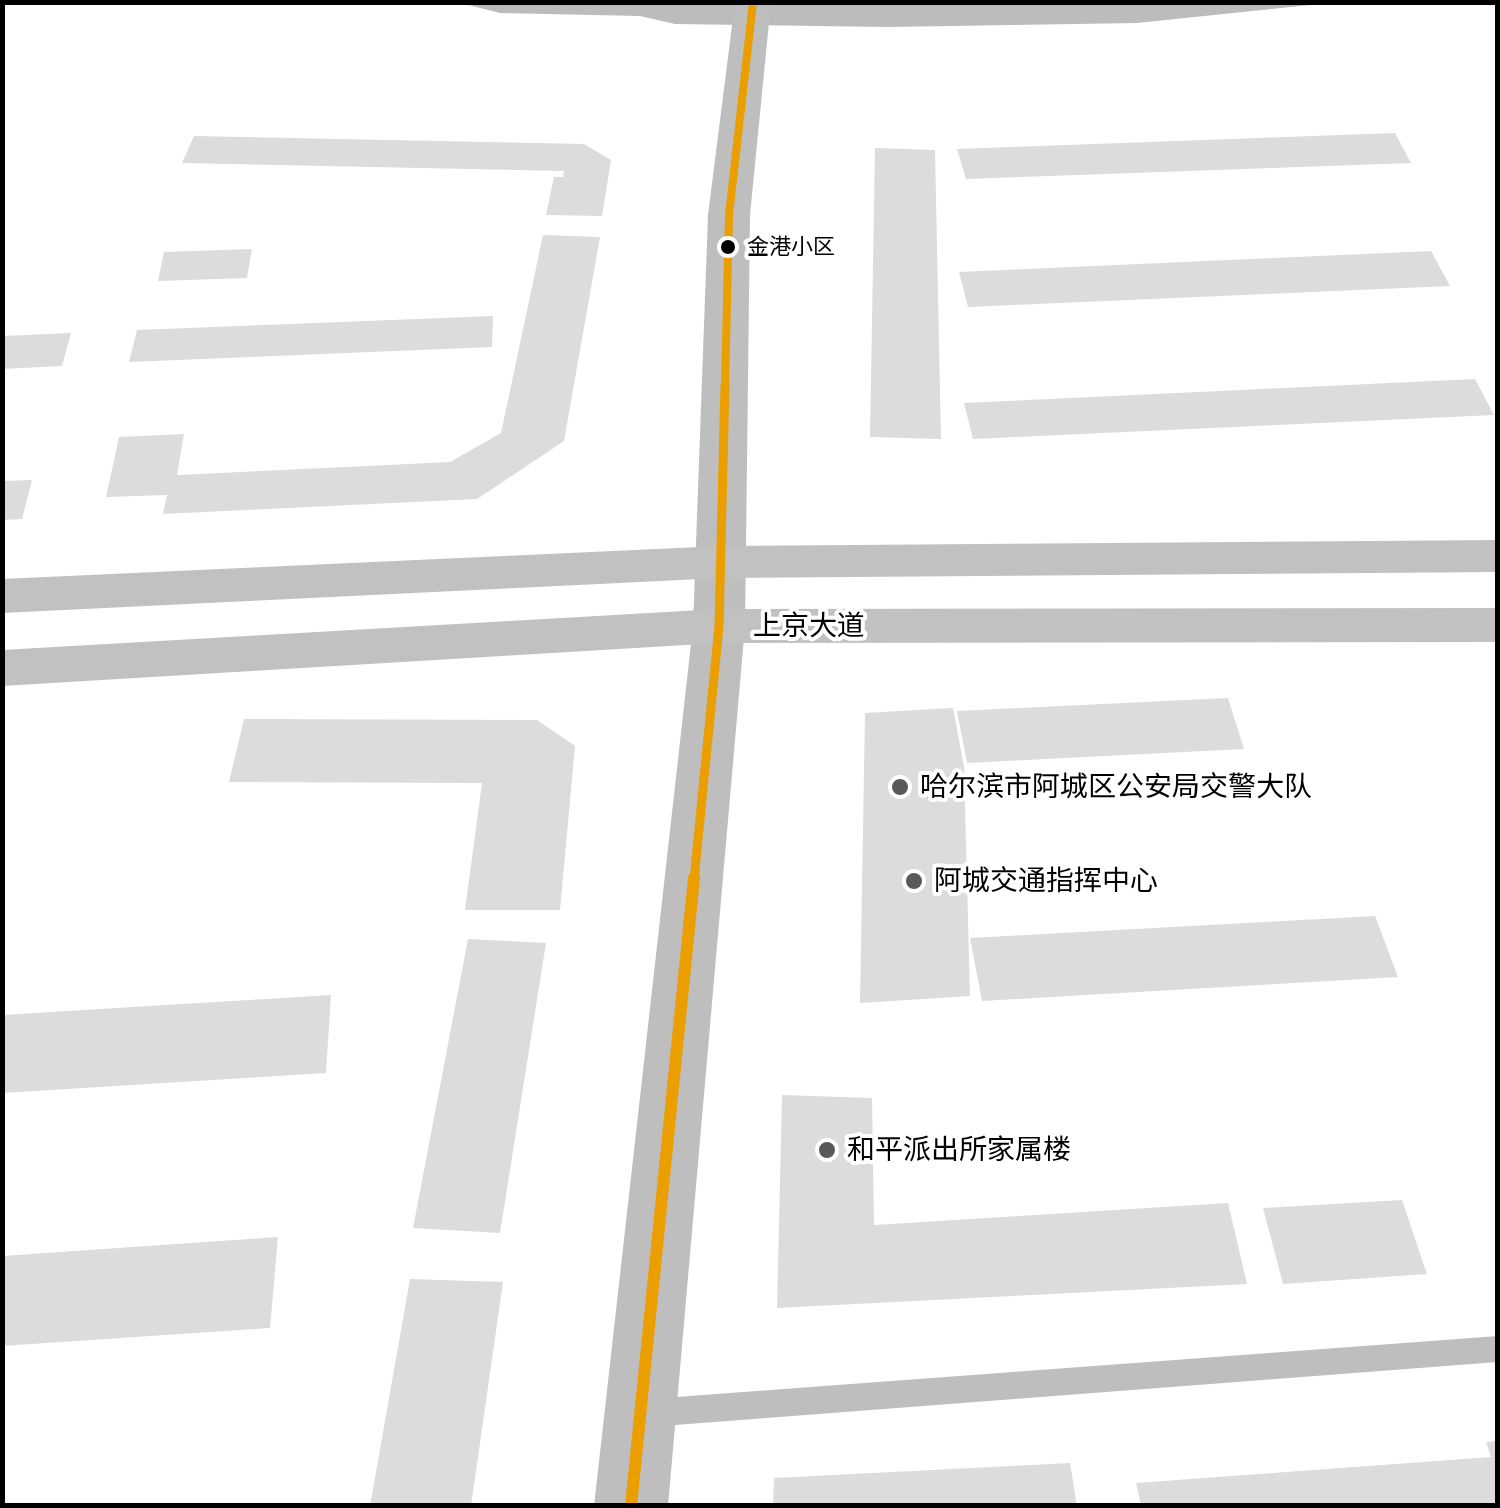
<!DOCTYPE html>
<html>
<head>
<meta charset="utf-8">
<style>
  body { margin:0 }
  #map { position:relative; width:1500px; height:1508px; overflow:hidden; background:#fff; font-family:"Golos Text",sans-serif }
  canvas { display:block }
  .frame { position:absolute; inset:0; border:5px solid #000; pointer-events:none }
</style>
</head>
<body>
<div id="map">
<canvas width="1500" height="1508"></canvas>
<div class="frame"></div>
</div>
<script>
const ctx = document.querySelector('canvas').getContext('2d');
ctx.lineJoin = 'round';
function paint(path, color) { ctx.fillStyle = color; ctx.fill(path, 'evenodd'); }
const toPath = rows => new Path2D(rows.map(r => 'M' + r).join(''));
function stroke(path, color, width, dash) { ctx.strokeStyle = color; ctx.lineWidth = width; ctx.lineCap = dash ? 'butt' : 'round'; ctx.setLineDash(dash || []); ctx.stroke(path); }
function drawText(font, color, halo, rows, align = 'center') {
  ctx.font = font + ' "Golos Text","Noto Sans SC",sans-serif'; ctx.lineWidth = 8; ctx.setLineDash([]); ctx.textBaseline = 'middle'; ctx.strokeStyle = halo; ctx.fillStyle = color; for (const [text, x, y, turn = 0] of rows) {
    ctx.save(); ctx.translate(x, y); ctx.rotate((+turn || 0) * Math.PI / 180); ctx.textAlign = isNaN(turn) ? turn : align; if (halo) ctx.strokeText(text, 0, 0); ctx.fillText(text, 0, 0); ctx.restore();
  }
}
const water = toPath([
  [461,3,1329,3,1137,23,888,27,675,24,640,16,500,13]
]);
const building = toPath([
  [1395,133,1411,163,966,179,957,149],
  [194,136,584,144,611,160,602,216,546,215,554,177,563,177,564,171,182,163],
  [875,148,935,150,941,439,870,437],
  [543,235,600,237,564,441,477,499,163,514,167,495,106,497,119,437,184,434,177,475,450,462,501,433],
  [252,249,247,278,158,281,164,252],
  [1431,251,1450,286,968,307,959,272],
  [493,316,492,347,129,362,137,330],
  [71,333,62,366,2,369,2,336],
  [1475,379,1494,415,973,439,964,403],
  [32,480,22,519,2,520,2,481],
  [1228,698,1244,749,967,763,957,711],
  [953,708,964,767,970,996,860,1003,865,713],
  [244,719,537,720,575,746,560,910,465,910,482,783,229,782],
  [1375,916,1398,977,982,1001,970,938],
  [468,939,546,943,500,1233,413,1228],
  [331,995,326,1073,2,1093,2,1015],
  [782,1095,872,1098,874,1225,1228,1203,1247,1284,777,1308],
  [1402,1200,1427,1274,1283,1284,1263,1208],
  [278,1237,270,1328,2,1346,2,1256],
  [410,1279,503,1282,471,1506,370,1506],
  [1498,1441,1498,1506,1141,1506,1136,1483,1491,1457,1486,1442],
  [1070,1463,1077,1506,773,1506,774,1478]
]);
const service = toPath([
  [1498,1336,1498,1362,649,1427,639,1423,634,1413,639,1403,649,1399,1498,1336]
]);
const tertiary = toPath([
  [735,2,771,2,750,215,745,626,668,1506,594,1506,693,626,708,215,735,2]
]);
const secondary = toPath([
  [1498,540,1498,572,722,578,2,613,2,579,722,546,1498,540],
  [1498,608,1498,642,719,643,2,686,2,650,719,609,1498,608]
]);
const bus1Far2 = toPath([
  [725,388,729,215,753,2]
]);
const bus1Far1 = toPath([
  [694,880,719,626,725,385]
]);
const bus1 = toPath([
  [631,1506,694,878]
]);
const markers = [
  [728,247,9,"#000"],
  [900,787,10,"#595959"],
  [914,881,10,"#595959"],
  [827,1150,10,"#595959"]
];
const farBusnames = [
  ["金港小区",747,247]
];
const streetNames = [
  ["上京大道",809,626]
];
const poiNames = [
  ["哈尔滨市阿城区公安局交警大队",920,787],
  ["阿城交通指挥中心",934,881],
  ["和平派出所家属楼",847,1150]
];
paint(water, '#bcbcbc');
paint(building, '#dcdcdc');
paint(service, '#bebebe');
paint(tertiary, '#bebebe');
paint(secondary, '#c1c1c1');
stroke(bus1Far2, '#eb9e00', 8);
stroke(bus1Far1, '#eb9e00', 9);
stroke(bus1, '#eb9e00', 12);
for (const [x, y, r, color] of markers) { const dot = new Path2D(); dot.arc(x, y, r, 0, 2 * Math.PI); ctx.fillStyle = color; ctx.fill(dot); stroke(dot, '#fff', 4); }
drawText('22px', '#000', '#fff', farBusnames, 'left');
drawText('28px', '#000', '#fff', streetNames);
drawText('28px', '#000', '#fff', poiNames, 'left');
</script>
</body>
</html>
